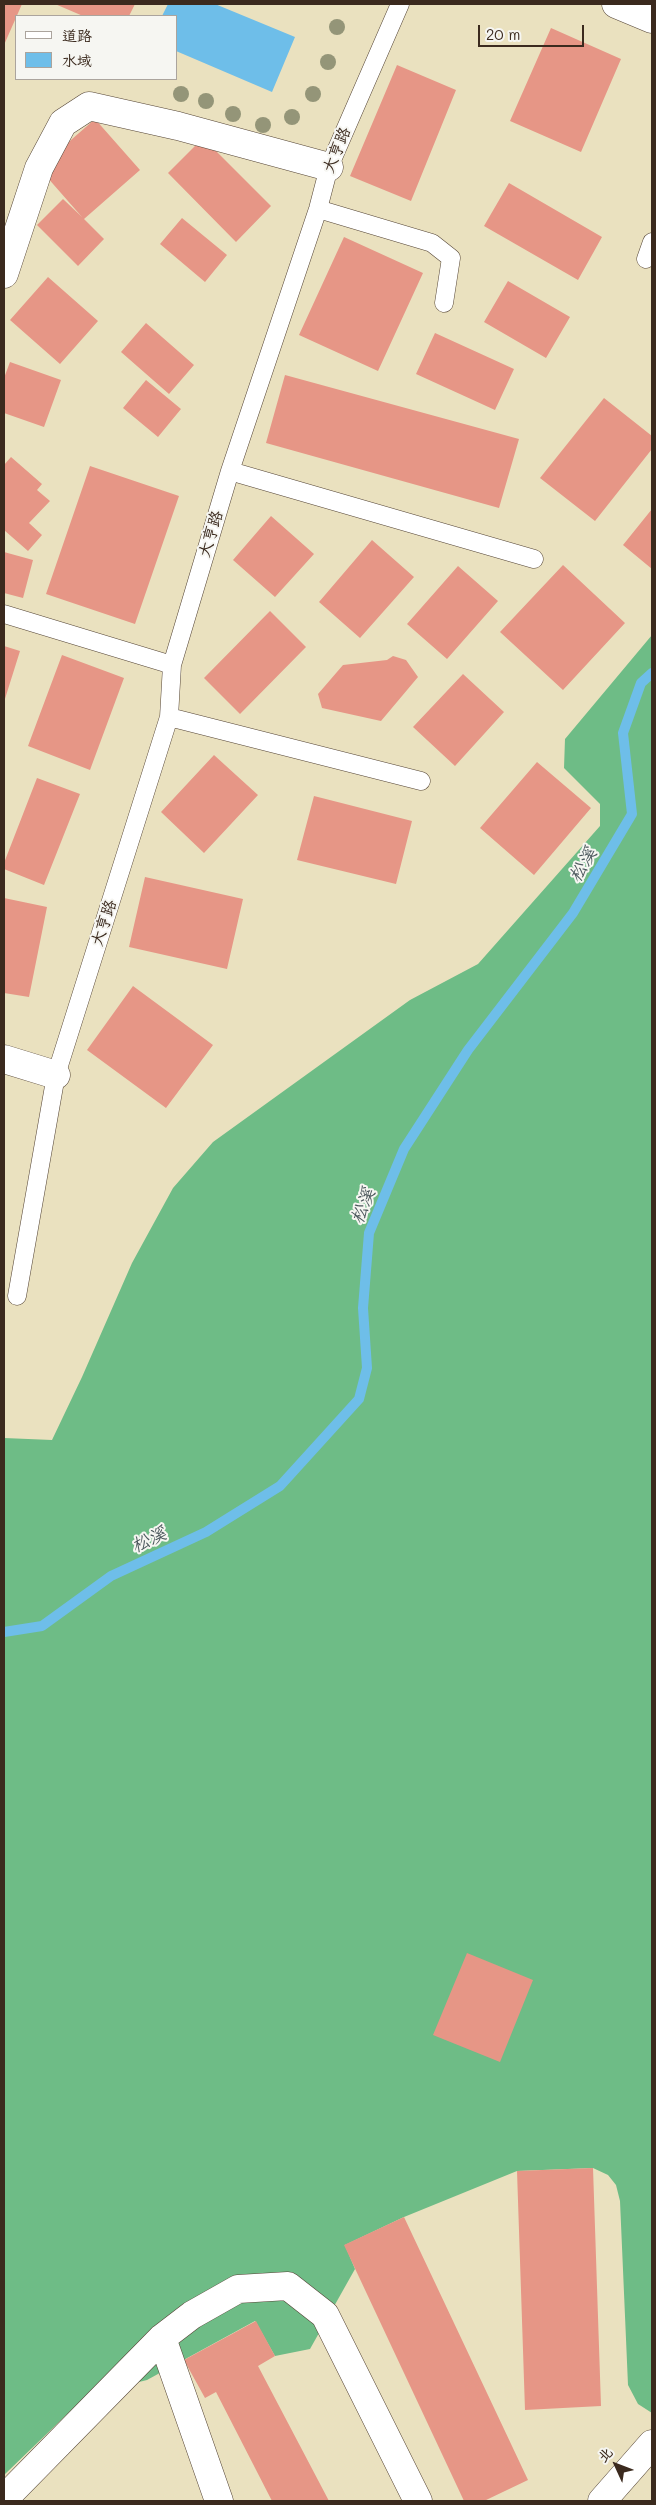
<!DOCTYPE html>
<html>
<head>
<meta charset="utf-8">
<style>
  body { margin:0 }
  #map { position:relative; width:656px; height:2505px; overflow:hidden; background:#eae1bf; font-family:Mali,"LXGW WenKai TC",sans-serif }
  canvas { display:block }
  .frame { position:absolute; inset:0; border:5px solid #3b2a1e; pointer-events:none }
  .legend { position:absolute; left:15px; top:15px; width:162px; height:65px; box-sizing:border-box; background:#f6f6f2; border:1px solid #aba49d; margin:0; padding:6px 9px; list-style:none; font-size:15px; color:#3b2a1e }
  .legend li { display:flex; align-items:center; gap:10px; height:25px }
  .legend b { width:25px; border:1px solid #aba49d }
  .north { position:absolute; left:591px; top:2440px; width:50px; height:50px; -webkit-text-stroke:4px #f6f6f2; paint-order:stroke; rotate:313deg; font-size:14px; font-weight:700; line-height:20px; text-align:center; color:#3b2a1e }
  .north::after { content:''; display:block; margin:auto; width:18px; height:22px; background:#3b2a1e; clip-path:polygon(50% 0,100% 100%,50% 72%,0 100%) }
  .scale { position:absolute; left:478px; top:25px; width:106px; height:22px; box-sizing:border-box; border:2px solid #3b2a1e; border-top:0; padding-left:6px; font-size:15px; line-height:18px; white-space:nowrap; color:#3b2a1e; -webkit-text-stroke:4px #f6f6f2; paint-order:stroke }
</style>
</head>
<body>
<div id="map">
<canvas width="656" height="2505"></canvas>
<div class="frame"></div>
<ul class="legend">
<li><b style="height:6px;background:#fff"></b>道路</li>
<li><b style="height:14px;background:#6ebee9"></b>水域</li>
</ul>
<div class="north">北</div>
<div class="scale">20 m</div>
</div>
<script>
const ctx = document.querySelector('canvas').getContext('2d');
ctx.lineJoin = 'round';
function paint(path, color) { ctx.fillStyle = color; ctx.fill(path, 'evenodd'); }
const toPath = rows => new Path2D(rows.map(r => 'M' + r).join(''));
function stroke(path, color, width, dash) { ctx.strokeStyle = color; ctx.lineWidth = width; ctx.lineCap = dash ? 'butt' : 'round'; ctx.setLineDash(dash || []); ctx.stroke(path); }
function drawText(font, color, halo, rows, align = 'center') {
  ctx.font = font + ' Mali,"LXGW WenKai TC",sans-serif'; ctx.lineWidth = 4; ctx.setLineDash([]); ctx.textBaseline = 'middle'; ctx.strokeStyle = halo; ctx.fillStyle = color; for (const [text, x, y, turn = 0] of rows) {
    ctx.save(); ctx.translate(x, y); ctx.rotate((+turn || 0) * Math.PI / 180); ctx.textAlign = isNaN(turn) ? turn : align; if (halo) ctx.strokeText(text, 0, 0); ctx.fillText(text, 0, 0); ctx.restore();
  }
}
const forest = toPath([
  [652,635,652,2413,638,2404,628,2385,620,2201,616,2185,608,2175,593,2168,517,2171,404,2217,345,2245,355,2269,310,2349,275,2356,255,2321,147,2380,87,2395,4,2475,4,1438,52,1440,82,1377,132,1263,173,1188,213,1142,410,1000,478,964,600,826,600,804,564,768,565,739]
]);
const water = toPath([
  [168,4,215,4,295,37,272,92,176,51,176,16,162,16]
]);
const stream = toPath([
  [4,1632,42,1626,111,1576,206,1532,280,1486,359,1399,367,1368,363,1308,369,1233,404,1149,468,1050,573,913,632,814,623,733,641,683,652,673]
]);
const building = toPath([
  [4,4,22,4,4,45],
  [55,4,135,4,129,16,83,16],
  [551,28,621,59,581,152,510,121],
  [397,65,456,90,411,201,350,176],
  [95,119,140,170,84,219,104,239,78,266,37,225,63,199,82,217,39,168],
  [203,138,271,206,236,242,168,173],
  [509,183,602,237,578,280,484,226],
  [182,218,227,255,205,282,160,244],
  [344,237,423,273,378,371,299,335],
  [48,277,98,321,60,364,10,320],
  [508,281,570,317,546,358,484,322],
  [146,323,194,365,169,394,121,352],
  [435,333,514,369,495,410,416,374],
  [10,362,61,380,44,427,4,413,4,378],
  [285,375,519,439,499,508,266,443],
  [146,380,181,409,158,437,123,408],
  [604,398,652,436,652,449,595,521,540,478],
  [11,457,42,484,37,490,50,501,29,523,42,535,28,551,4,530,4,465],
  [90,466,179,496,135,624,46,594],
  [652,509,652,569,623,545],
  [271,516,314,554,275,597,233,560],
  [372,540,414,577,360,638,319,602],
  [4,552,33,560,23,598,4,593],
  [563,565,625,623,563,690,500,632],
  [458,566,498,601,447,659,407,624],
  [270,611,306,647,240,714,204,678],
  [4,646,20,651,4,702],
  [62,655,124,678,90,770,28,746],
  [393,656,406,660,418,677,381,721,322,708,318,694,343,665,387,660],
  [463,674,504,712,455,766,413,727],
  [214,755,258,795,204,853,161,812],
  [537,762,591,808,534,875,480,828],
  [37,778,80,794,44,885,4,869,4,863],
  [314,796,412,821,396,884,297,860],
  [145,877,243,899,227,969,129,947],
  [4,898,47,907,29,997,4,993],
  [133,986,213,1045,166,1108,87,1050],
  [467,1953,533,1980,500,2062,433,2035],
  [593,2168,601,2406,525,2410,517,2171],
  [404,2217,528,2480,484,2501,464,2501,344,2245],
  [256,2321,275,2356,258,2366,329,2501,272,2501,216,2392,205,2398,184,2360]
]);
const lane = toPath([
  [318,209,432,243,451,258,444,303],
  [646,259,652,242],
  [230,471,534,559],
  [4,614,172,665],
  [169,717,421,781],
  [17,1296,56,1075,169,717,172,665,230,471,318,209,329,167,400,4]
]);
const street = toPath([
  [4,274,39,168,63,123,89,106,178,126,329,167],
  [4,1059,56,1075],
  [162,2338,219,2501],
  [4,2499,162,2338,192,2315,238,2289,288,2286,325,2315,418,2501],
  [602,2501,652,2444]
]);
const primary = toPath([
  [616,4,652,19]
]);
const trees = [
  [337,27],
  [328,62],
  [181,94],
  [313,94],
  [206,101],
  [233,114],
  [292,117],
  [263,125]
];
const streetNames = [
  ["大亨路",337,150,-68],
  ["大亨路",211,534,-73],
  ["大亨路",104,923,-72]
];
const waterNames = [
  ["松溪",583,865,-59],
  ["松溪",363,1206,-68],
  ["松溪",149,1540,-25]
];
paint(forest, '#6ebc86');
paint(water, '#6ebee9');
stroke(stream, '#6ebee9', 10);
paint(building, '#e69686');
stroke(lane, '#554536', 19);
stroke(street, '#554536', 29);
stroke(primary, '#554536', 29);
stroke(lane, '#fff', 18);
stroke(street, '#fff', 28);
stroke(primary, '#fff', 28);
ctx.fillStyle = '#949578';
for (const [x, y] of trees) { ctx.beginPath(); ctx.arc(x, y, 8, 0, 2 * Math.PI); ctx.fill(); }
drawText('16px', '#3b2a1e', '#f6f6f2', streetNames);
drawText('italic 18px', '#4a565b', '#f6f6f2', waterNames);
</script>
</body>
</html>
